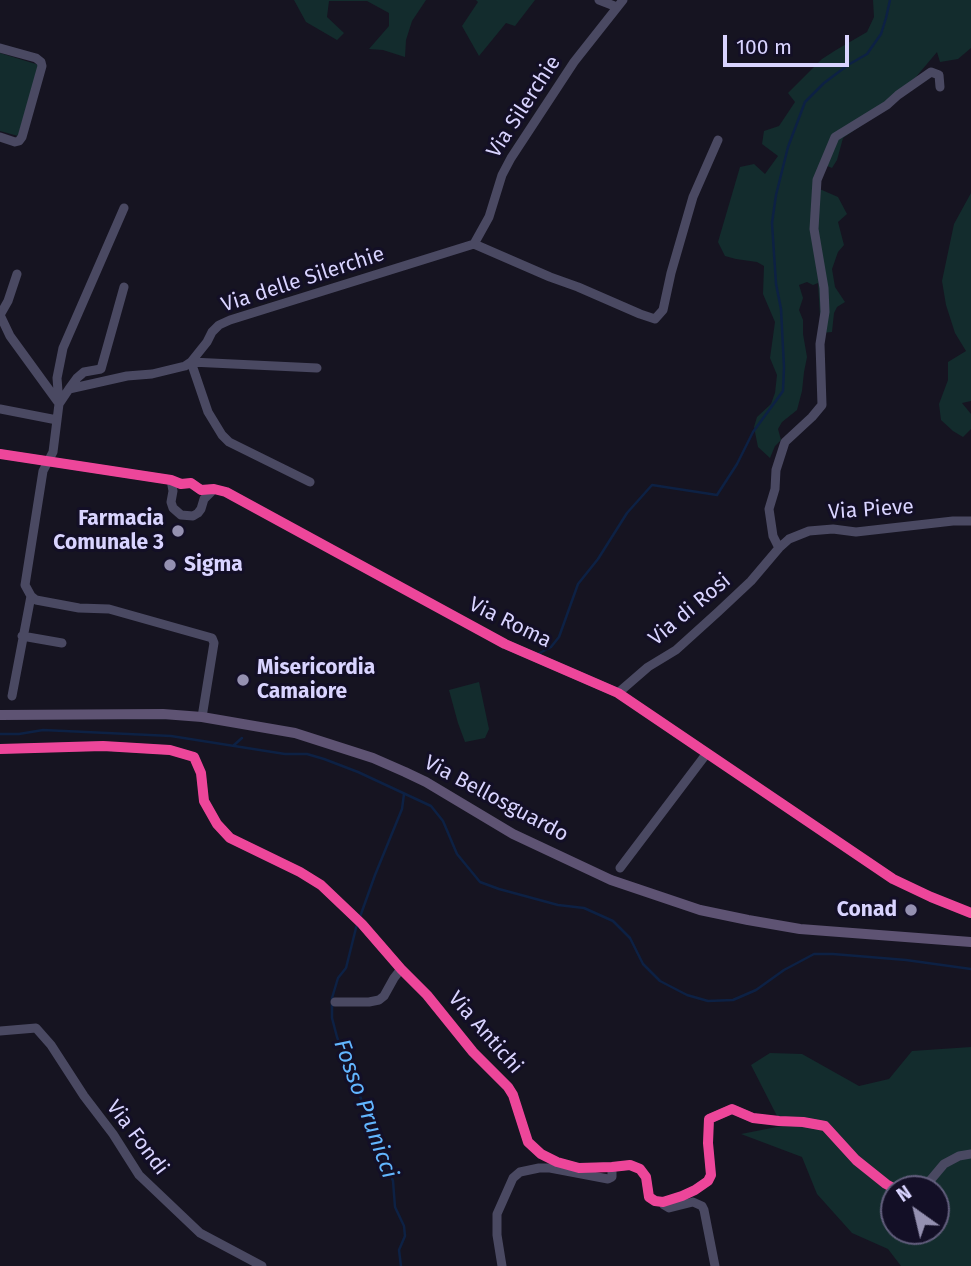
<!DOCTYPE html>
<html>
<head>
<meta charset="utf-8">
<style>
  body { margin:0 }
  #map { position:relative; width:971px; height:1266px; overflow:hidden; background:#161421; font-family:"Fira Sans",sans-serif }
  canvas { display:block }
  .north { position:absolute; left:880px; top:1175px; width:70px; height:70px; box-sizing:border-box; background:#130f26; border:2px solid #625e7d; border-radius:50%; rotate:326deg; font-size:19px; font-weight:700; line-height:28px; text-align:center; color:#d9d4ff }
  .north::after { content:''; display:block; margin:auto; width:24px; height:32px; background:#9591b1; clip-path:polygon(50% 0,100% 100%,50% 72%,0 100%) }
  .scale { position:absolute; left:723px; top:35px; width:126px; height:32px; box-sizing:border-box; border:4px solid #d9d4ff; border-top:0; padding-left:9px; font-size:21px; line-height:24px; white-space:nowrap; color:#d9d4ff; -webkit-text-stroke:5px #130f26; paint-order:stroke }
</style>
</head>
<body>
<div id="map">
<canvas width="971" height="1266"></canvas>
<div class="north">N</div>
<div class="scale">100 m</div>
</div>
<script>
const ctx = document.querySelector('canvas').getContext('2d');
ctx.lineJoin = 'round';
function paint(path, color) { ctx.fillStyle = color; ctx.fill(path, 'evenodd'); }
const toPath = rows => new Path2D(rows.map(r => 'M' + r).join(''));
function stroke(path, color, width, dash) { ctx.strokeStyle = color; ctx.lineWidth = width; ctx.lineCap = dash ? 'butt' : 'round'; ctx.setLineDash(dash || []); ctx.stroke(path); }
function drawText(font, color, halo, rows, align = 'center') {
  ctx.font = font + ' "Fira Sans",sans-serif'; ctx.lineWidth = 6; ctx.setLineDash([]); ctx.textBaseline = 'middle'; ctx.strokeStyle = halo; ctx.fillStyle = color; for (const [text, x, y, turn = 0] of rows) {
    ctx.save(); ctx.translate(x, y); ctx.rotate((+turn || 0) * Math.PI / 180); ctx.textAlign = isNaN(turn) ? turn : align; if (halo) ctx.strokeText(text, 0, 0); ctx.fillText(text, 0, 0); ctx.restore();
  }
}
const green = toPath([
  [294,0,426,0,412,21,406,40,405,57,383,50,369,49,389,26,389,13,367,1,329,1,327,17,344,33,337,40,306,22],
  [476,0,535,0,515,26,506,23,479,56,462,26,478,2],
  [873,0,971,0,971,48,958,59,940,62,937,52,916,77,862,125,843,138,837,160,832,168,820,163,815,187,838,197,847,214,838,222,844,245,838,252,832,269,835,287,845,302,837,307,834,313,832,332,821,333,818,283,813,285,807,282,799,285,803,298,799,310,803,320,803,334,807,357,804,372,802,391,797,410,782,422,778,429,781,440,775,446,770,458,758,447,754,427,757,417,771,404,775,393,777,375,770,358,775,322,763,294,764,266,757,262,736,259,725,256,718,242,740,167,754,164,765,174,778,156,762,144,764,131,779,126,795,102,788,93,822,59,836,50,867,32,874,17],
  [0,53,39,65,18,136,0,131],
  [971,193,971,401,962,403,971,414,971,429,963,437,953,431,941,420,939,404,948,380,948,362,966,351,955,333,946,305,942,281,954,224],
  [479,682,489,729,485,738,465,742,458,723,449,690],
  [971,1047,971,1266,901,1266,888,1249,852,1233,817,1194,802,1157,741,1134,787,1125,816,1128,819,1121,777,1116,751,1065,770,1053,802,1054,859,1086,889,1079,912,1051],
  [894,1189,936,1189,936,1231,894,1231]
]);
const stream = toPath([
  [538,654,551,647,559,637,578,584,598,559,627,513,652,485,717,495,737,464,753,432,783,391,784,367,781,309,776,284,772,223,776,195,788,147,805,102,824,83,848,65,867,54,881,34,886,18,890,0],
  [0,734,19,734,43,730,171,736,285,754,307,754,324,759,358,772,431,806,443,821,457,854,480,882,499,889,558,905,584,908,613,921,630,938,643,964,660,981,687,995,708,1001,733,1000,756,990,784,970,814,954,833,954,906,960,971,969],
  [234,745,242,738],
  [401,1266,399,1250,405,1236,404,1226,395,1207,393,1181,337,1037,332,1018,332,998,338,978,346,968,356,928,375,875,402,809,404,794]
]);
const minor = toPath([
  [599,0,617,7],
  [0,48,36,58,41,62,42,66,22,137,19,141,15,142,0,137],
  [474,244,550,277,578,287,640,314,655,319,663,310,671,273,693,197,718,140],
  [474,244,489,217,502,175,511,158,574,62,623,0],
  [0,315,10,336,58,402],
  [0,315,8,301,17,274],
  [69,389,77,378,84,372,101,369,124,287],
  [59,404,57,378,63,348,124,208],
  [0,409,57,420],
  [0,454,171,480,181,484,191,483,201,490,214,489,226,492,505,644,618,693,893,879,931,897,971,913],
  [171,480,173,491,171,502,173,508,181,515,193,516,198,513,201,509,204,499,214,489],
  [310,482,229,442,222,435,208,412,191,362,317,368],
  [779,548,773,536,769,509,775,489,776,470,785,442,812,417,822,405,820,344,825,312,824,288,814,229,817,180,835,137,887,105,898,95,931,72,939,75,940,87],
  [22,636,62,643],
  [618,693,648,667,676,650,718,612,751,581,779,548,789,539,809,531,833,529,856,532,953,521,971,521],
  [12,696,31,596],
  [202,717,214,643,212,638,109,609,79,608,36,600,31,596,25,585,43,471,53,452,59,404,69,389,127,376,152,374,185,366,191,362,207,342,212,332,219,325,230,320,474,244],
  [0,749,103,746,170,750,194,757,201,773,204,801,217,824,230,838,300,872,321,885,362,924,401,969,427,995,473,1052,508,1087,513,1095,528,1142,541,1154,557,1162,579,1168,612,1167,630,1165,640,1169,646,1177,649,1197,655,1201,663,1202,682,1196,695,1190,708,1181,711,1175,708,1143,709,1119,732,1109,753,1118,779,1121,803,1122,825,1126,856,1160,886,1184,895,1189],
  [620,868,707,753],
  [335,1002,369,1002,379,1000,384,996,394,978,401,969],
  [0,1031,36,1028,51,1045,84,1096,113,1134,139,1175,200,1233,262,1266],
  [923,1189,944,1164,959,1156,971,1154],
  [663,1202,664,1205,669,1208,693,1202,702,1206,704,1210,715,1266],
  [502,1266,497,1235,497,1214,513,1178,520,1172,539,1168,550,1168,608,1179,612,1177,612,1167]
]);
const major = toPath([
  [0,715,163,714,202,717,295,733,373,758,405,772,426,782,513,834,611,880,700,910,748,920,800,929,971,942]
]);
const cycleway = toPath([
  [0,454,171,480,181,484,191,483,201,490,214,489,226,492,505,644,618,693,893,879,931,897,971,913],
  [0,749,103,746,170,750,194,757,201,773,204,801,217,824,230,838,300,872,321,885,362,924,401,969,427,995,473,1052,508,1087,513,1095,528,1142,541,1154,557,1162,579,1168,612,1167,630,1165,640,1169,646,1177,649,1197,655,1201,663,1202,682,1196,695,1190,708,1181,711,1175,708,1143,709,1119,732,1109,753,1118,779,1121,803,1122,825,1126,856,1160,886,1184,895,1189]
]);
const markers = [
  [178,531,7,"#9591b1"],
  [170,565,7,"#9591b1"],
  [243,680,7,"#9591b1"],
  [911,910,7,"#9591b1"]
];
const streetNames = [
  ["Via Silerchie",524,107,-57],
  ["Via delle Silerchie",303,280,-18],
  ["Via Pieve",871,510,-4],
  ["Via di Rosi",690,610,-40],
  ["Via Roma",510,623,26],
  ["Via Bellosguardo",496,799,28],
  ["Via Antichi",485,1033,49],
  ["Via Fondi",137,1138,53]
];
const poiNames = [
  ["Farmacia",164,519],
  ["Comunale 3",164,543],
  ["Sigma",184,565,"left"],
  ["Misericordia",257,668,"left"],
  ["Camaiore",257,692,"left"],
  ["Conad",897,910]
];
const waterNames = [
  ["Fosso Prunicci",365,1109,70]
];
paint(green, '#132c2d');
stroke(stream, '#0d2144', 2.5);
stroke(minor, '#4a4962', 9);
stroke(major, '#5e5373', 10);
stroke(cycleway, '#ed469a', 10);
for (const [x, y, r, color] of markers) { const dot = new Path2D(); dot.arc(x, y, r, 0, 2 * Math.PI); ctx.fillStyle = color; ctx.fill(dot); stroke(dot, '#130f26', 2.5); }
drawText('21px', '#d9d4ff', '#130f26', streetNames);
drawText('bold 21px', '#d9d4ff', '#130f26', poiNames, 'right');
drawText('italic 23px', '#62b6ff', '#130f26', waterNames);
</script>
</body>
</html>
